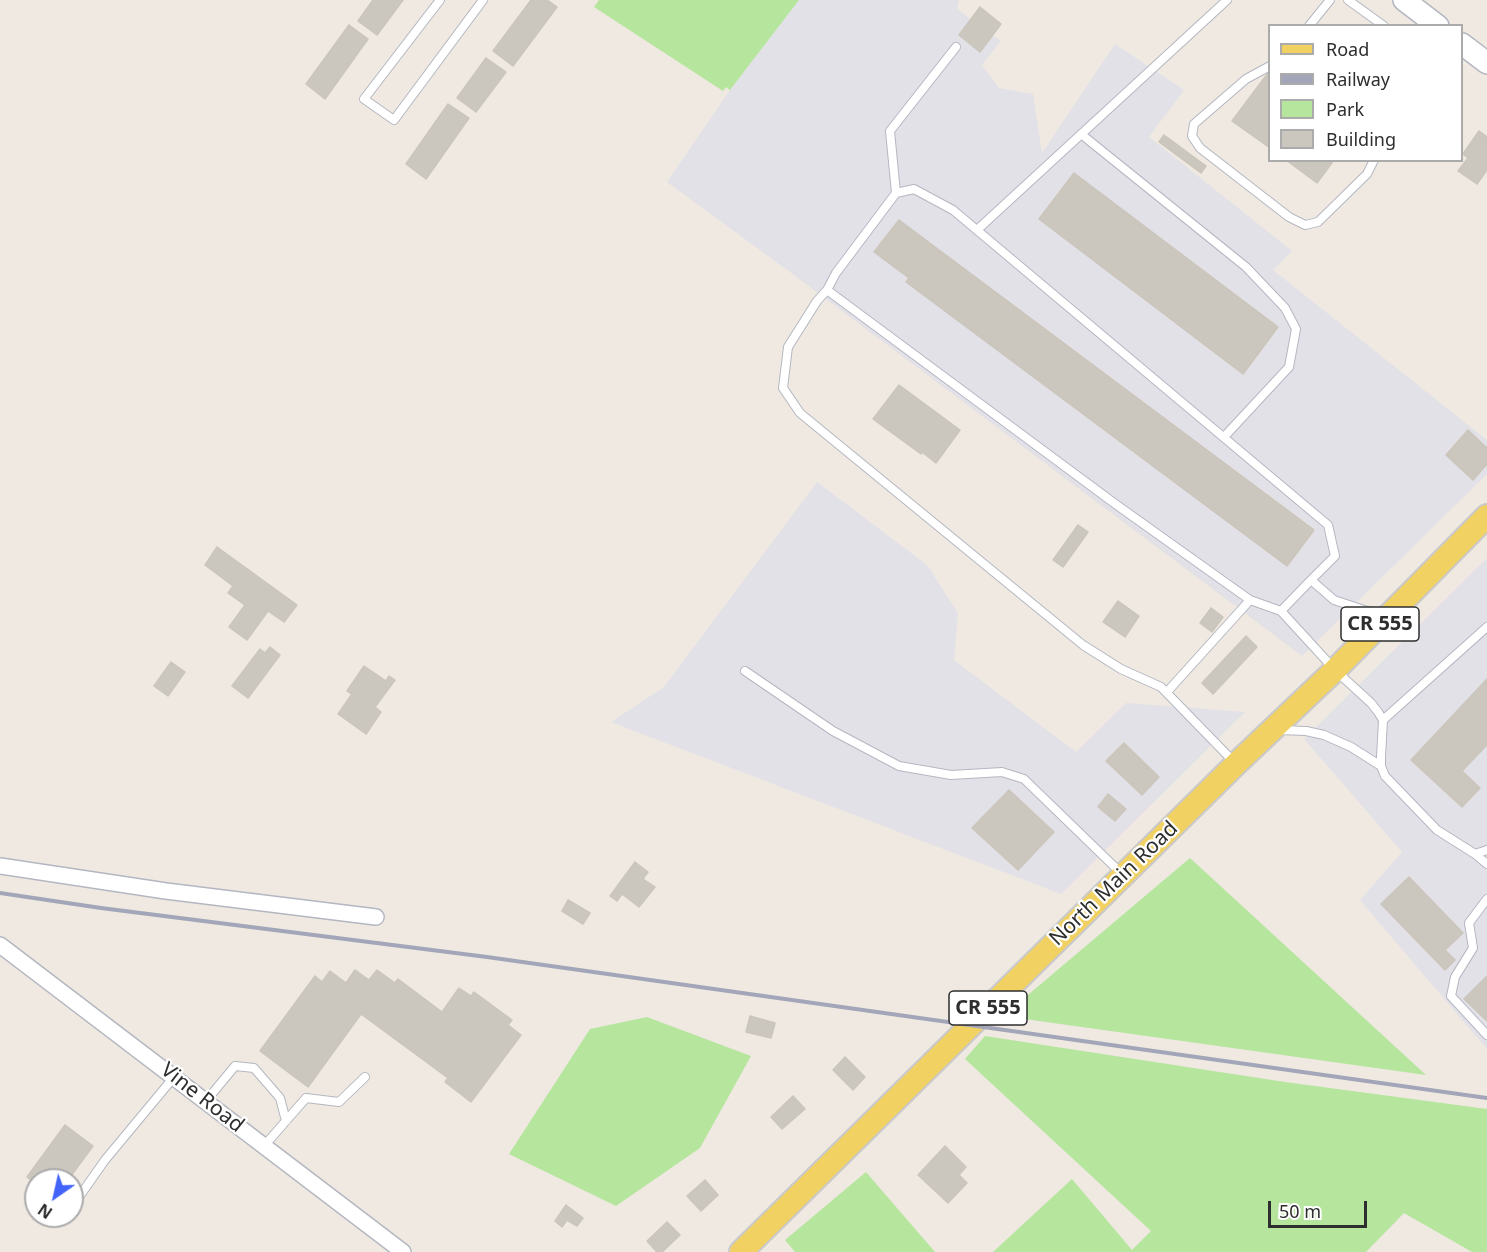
<!DOCTYPE html>
<html>
<head>
<meta charset="utf-8">
<style>
  body { margin:0 }
  #map { position:relative; width:1487px; height:1252px; overflow:hidden; background:#efe9e1; font-family:"Noto Sans",sans-serif }
  canvas { display:block }
  .legend { position:absolute; left:1268px; top:24px; width:195px; height:138px; box-sizing:border-box; background:#fff; border:2px solid #ababab; margin:0; padding:8px 10px; list-style:none; font-size:18px; color:#2e2e2e }
  .legend li { display:flex; align-items:center; gap:12px; height:30px }
  .legend b { width:30px; border:2px solid #ababab }
  .north { position:absolute; left:24px; top:1168px; width:60px; height:60px; box-sizing:border-box; background:#fff; border:2px solid #ababab; border-radius:50%; rotate:214deg; font-size:16px; font-weight:700; line-height:24px; text-align:center; color:#2e2e2e }
  .north::after { content:''; display:block; margin:auto; width:21px; height:27px; background:#4264fb; clip-path:polygon(50% 0,100% 100%,50% 72%,0 100%) }
  .scale { position:absolute; left:1268px; top:1201px; width:99px; height:27px; box-sizing:border-box; border:3px solid #2e2e2e; border-top:0; padding-left:8px; font-size:18px; line-height:21px; white-space:nowrap; color:#2e2e2e; -webkit-text-stroke:4px #fff; paint-order:stroke }
</style>
</head>
<body>
<div id="map">
<canvas width="1487" height="1252"></canvas>
<ul class="legend">
<li><b style="height:8px;background:#f2d163"></b>Road</li>
<li><b style="height:8px;background:#a3a6b8"></b>Railway</li>
<li><b style="height:16px;background:#b6e59e"></b>Park</li>
<li><b style="height:16px;background:#cbc7bf"></b>Building</li>
</ul>
<div class="north">N</div>
<div class="scale">50 m</div>
</div>
<script>
const ctx = document.querySelector('canvas').getContext('2d');
ctx.lineJoin = 'round';
function paint(path, color) { ctx.fillStyle = color; ctx.fill(path, 'evenodd'); }
const toPath = rows => new Path2D(rows.map(r => 'M' + r).join(''));
function stroke(path, color, width, dash) { ctx.strokeStyle = color; ctx.lineWidth = width; ctx.lineCap = dash ? 'butt' : 'round'; ctx.setLineDash(dash || []); ctx.stroke(path); }
function drawText(font, color, halo, rows, align = 'center') {
  ctx.font = font + ' "Noto Sans",sans-serif'; ctx.lineWidth = 4.5; ctx.setLineDash([]); ctx.textBaseline = 'middle'; ctx.strokeStyle = halo; ctx.fillStyle = color; for (const [text, x, y, turn = 0] of rows) {
    ctx.save(); ctx.translate(x, y); ctx.rotate((+turn || 0) * Math.PI / 180); ctx.textAlign = isNaN(turn) ? turn : align; if (halo) ctx.strokeText(text, 0, 0); ctx.fillText(text, 0, 0); ctx.restore();
  }
}
const industrial = toPath([
  [799,0,959,0,957,9,1001,41,982,65,999,88,1033,94,1042,153,1115,44,1184,90,1149,137,1292,251,1273,270,1487,440,1487,474,1302,656,798,278,667,182,730,90],
  [817,482,927,565,958,613,954,660,1076,752,1126,703,1245,712,1061,894,611,722,664,687],
  [1487,558,1487,1049,1360,900,1402,852,1304,739]
]);
const green = toPath([
  [599,0,799,0,730,90,726,87,723,91,594,7],
  [1190,858,1426,1075,1003,1016],
  [647,1017,751,1056,700,1148,616,1206,509,1154,590,1029],
  [985,1036,1285,1082,1487,1109,1487,1252,1472,1252,1404,1213,1366,1252,993,1252,1072,1179,1132,1250,1151,1231,965,1059],
  [866,1172,935,1252,795,1252,785,1240]
]);
const building = toPath([
  [373,0,403,0,377,35,358,21,373,0],
  [531,0,547,0,557,7,513,66,493,51,531,0],
  [980,7,1001,24,980,52,959,35,980,7],
  [349,25,368,39,325,99,306,84,349,25],
  [486,58,506,72,476,112,457,98,486,58],
  [1268,73,1270,74,1270,148,1232,121,1268,73],
  [448,104,469,118,426,179,406,164,448,104],
  [1479,131,1487,137,1487,170,1477,184,1458,171,1468,158,1463,154,1479,131],
  [1164,135,1206,166,1201,173,1159,142,1164,135],
  [1286,160,1334,160,1317,183,1286,160],
  [1074,173,1278,327,1243,374,1039,219,1074,173],
  [899,220,1314,530,1287,566,906,282,909,278,874,252,899,220],
  [899,385,960,430,936,463,922,452,921,454,873,419,899,385],
  [1468,430,1487,448,1487,464,1473,480,1446,455,1468,430],
  [1078,525,1088,532,1063,567,1053,560,1078,525],
  [217,547,297,605,284,622,268,611,247,640,229,627,245,605,228,593,233,586,205,565,217,547],
  [1118,601,1139,616,1125,637,1103,622,1118,601],
  [1211,608,1223,617,1212,632,1200,623,1211,608],
  [1246,636,1257,647,1213,694,1202,683,1246,636],
  [270,647,280,655,248,698,232,686,260,649,265,653,270,647],
  [171,662,185,672,168,696,154,686,171,662],
  [364,666,386,681,389,676,395,680,375,707,381,712,366,734,338,714,352,694,347,691,364,666],
  [1487,679,1487,745,1462,771,1480,788,1462,807,1411,760,1487,679],
  [1124,743,1159,777,1142,795,1106,761,1124,743],
  [1009,790,1054,832,1018,870,972,828,1009,790],
  [1108,794,1126,809,1115,821,1098,807,1108,794],
  [635,862,648,872,643,879,655,887,639,907,622,894,617,901,610,896,635,862],
  [1409,877,1463,933,1445,950,1455,960,1445,970,1381,904,1409,877],
  [568,900,590,913,583,924,562,911,568,900],
  [355,970,369,980,377,970,395,983,398,979,442,1012,459,988,471,996,474,992,512,1020,508,1025,521,1035,471,1102,445,1082,448,1078,361,1014,308,1087,260,1051,315,976,322,982,330,971,346,983,355,970],
  [1487,976,1487,1021,1464,999,1487,976],
  [750,1016,775,1023,771,1038,746,1032,750,1016],
  [845,1057,865,1077,853,1090,833,1070,845,1057],
  [793,1096,805,1109,782,1129,771,1117,793,1096],
  [65,1125,93,1146,68,1180,36,1180,36,1184,27,1177,65,1125],
  [945,1146,966,1167,959,1175,967,1183,948,1203,918,1175,945,1146],
  [705,1180,718,1195,701,1211,687,1196,705,1180],
  [566,1205,583,1218,577,1226,567,1220,562,1227,555,1221,566,1205],
  [667,1222,680,1235,662,1252,657,1252,647,1241,667,1222]
]);
const lane = toPath([
  [440,0,364,99,394,120,483,0],
  [1348,0,1384,26],
  [1309,26,1330,0],
  [1270,66,1246,79,1194,124,1192,136,1200,148,1289,217,1305,225,1318,222,1367,174,1374,160],
  [1081,134,1246,267,1285,308,1296,329,1289,367,1224,437],
  [896,193,890,131,956,47],
  [977,230,1227,0],
  [827,290,817,301,788,347,783,388,800,413,1083,645,1121,669,1161,687,1235,763],
  [1281,611,1311,580],
  [1379,624,1370,612,1334,600,1311,580,1335,556,1328,525,953,210,914,189,896,193,836,273,827,290,1114,503,1250,600,1281,611,1335,670,1371,703,1378,712,1383,720,1381,757,1381,766,1385,776,1437,830,1475,854,1487,850],
  [745,671,833,731,899,766,951,775,1002,772,1024,779,1122,874],
  [1167,692,1250,600],
  [1383,720,1487,627],
  [1279,730,1306,731,1324,735,1351,747,1381,766],
  [1475,854,1487,864],
  [1487,899,1469,923,1473,948,1455,977,1451,996,1487,1035],
  [206,1101,235,1066,254,1068,280,1098,286,1121],
  [264,1146,306,1098,339,1102,365,1077],
  [72,1207,105,1160,174,1077]
]);
const street = toPath([
  [0,866,166,891,376,917],
  [0,945,403,1252]
]);
const secondary = toPath([
  [1404,0,1438,26],
  [1462,44,1487,63]
]);
const primary = toPath([
  [741,1252,1236,764,1335,670,1487,516]
]);
const rail = toPath([
  [0,893,101,908,487,957,1487,1098]
]);
const shields = [
  [1380,624,78],
  [988,1008,78]
];
const shieldNames = [
  ["CR 555",1380,624],
  ["CR 555",988,1008]
];
const streetNames = [
  ["North Main Road",1114,884,-44],
  ["Vine Road",202,1098,38]
];
paint(industrial, '#e3e1e8');
paint(green, '#b6e59e');
paint(building, '#cbc7bf');
stroke(building, '#cbc5ba', 1.5);
stroke(lane, '#b4b7c1', 10);
stroke(street, '#b4b7c1', 18);
stroke(secondary, '#b4b7c1', 24);
stroke(primary, '#c9c9c9', 26);
stroke(lane, '#fff', 8);
stroke(street, '#fff', 15);
stroke(secondary, '#fff', 21);
stroke(primary, '#f2d163', 22);
stroke(rail, '#a3a6b8', 4);
for (const [x, y, w] of shields) { const box = new Path2D(); box.roundRect(x - w / 2, y - 17, w, 34, 4.5); ctx.fillStyle = '#fff'; ctx.fill(box); stroke(box, '#2e2e2e', 1.5); }
drawText('bold 20px', '#2e2e2e', null, shieldNames);
drawText('21px', '#2e2e2e', '#fff', streetNames);
</script>
</body>
</html>
